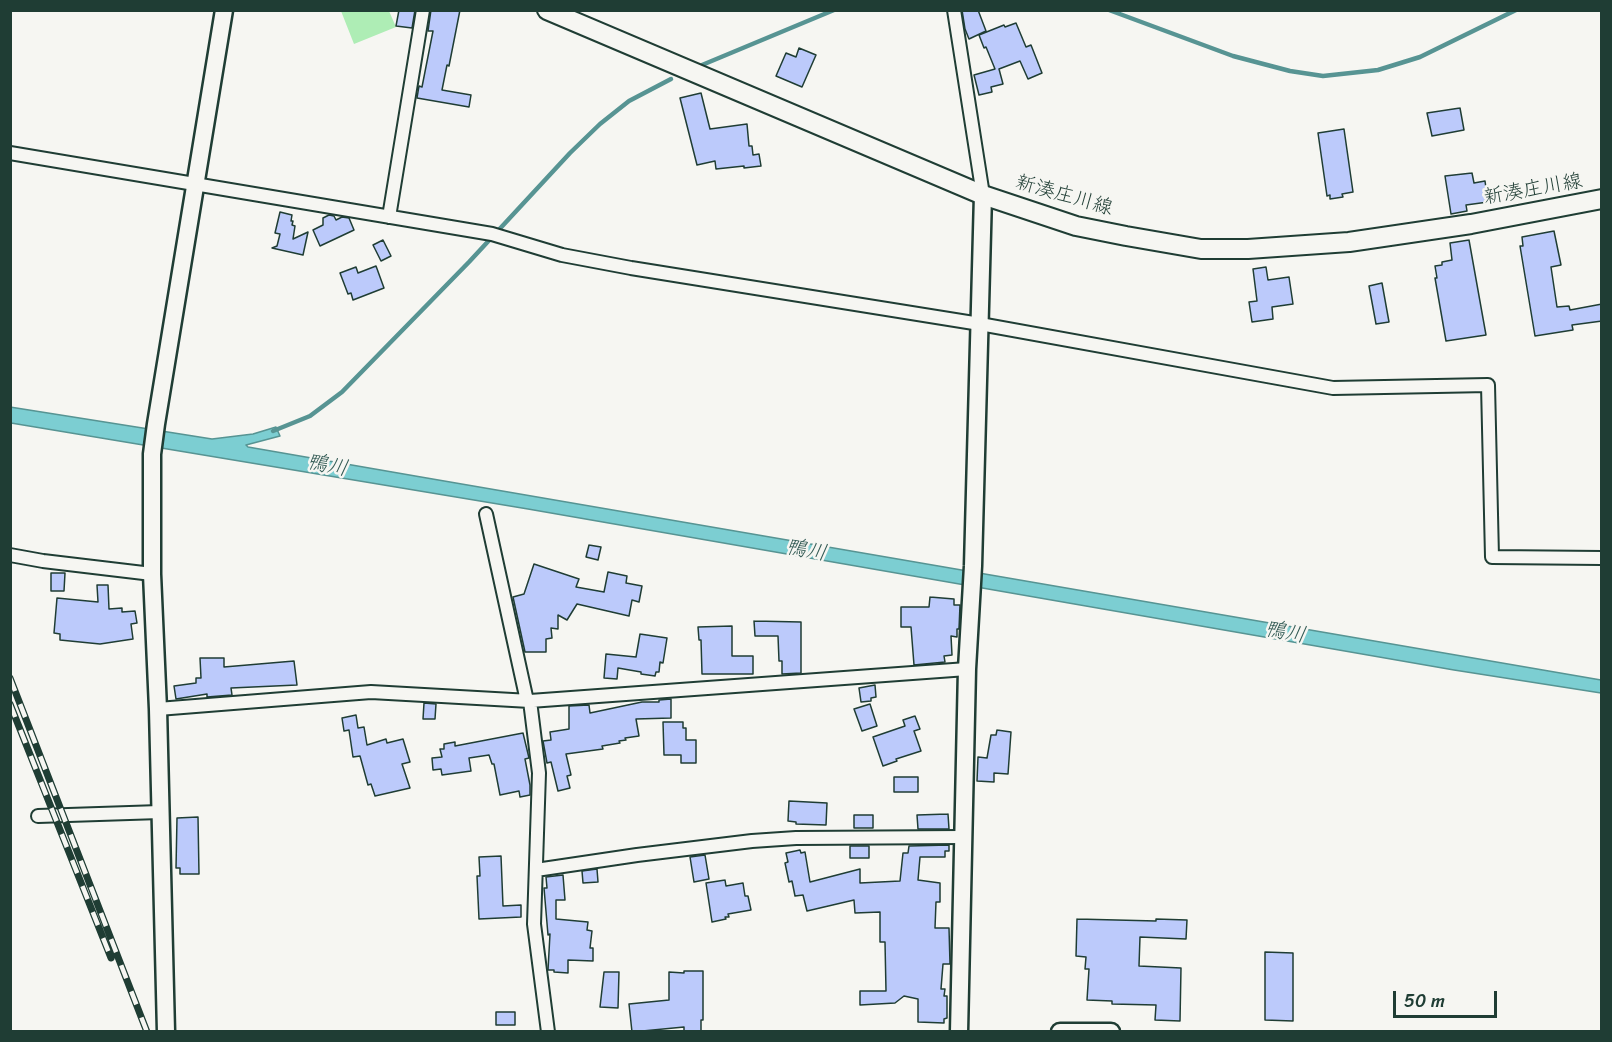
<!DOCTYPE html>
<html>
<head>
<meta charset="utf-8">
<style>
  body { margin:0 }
  #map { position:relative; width:1612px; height:1042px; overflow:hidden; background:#f6f6f2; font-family:Sriracha,sans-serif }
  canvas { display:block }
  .frame { position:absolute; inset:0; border:12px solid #1f3d34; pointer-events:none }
  .scale { position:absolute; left:1393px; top:991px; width:104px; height:27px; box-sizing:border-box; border:3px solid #1f3d34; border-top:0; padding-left:8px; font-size:18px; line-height:21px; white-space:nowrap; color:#1f3d34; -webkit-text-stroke:4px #f6f6f2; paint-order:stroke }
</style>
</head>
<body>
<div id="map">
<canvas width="1612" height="1042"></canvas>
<div class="frame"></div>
<div class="scale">50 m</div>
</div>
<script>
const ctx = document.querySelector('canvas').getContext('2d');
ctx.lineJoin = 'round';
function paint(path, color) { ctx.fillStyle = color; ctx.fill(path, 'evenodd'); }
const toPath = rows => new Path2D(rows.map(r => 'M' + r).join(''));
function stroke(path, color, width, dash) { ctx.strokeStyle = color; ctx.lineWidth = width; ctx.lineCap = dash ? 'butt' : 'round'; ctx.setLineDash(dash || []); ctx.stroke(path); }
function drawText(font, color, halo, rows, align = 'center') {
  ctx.font = font + ' Sriracha,"Klee One",sans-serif'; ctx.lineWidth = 5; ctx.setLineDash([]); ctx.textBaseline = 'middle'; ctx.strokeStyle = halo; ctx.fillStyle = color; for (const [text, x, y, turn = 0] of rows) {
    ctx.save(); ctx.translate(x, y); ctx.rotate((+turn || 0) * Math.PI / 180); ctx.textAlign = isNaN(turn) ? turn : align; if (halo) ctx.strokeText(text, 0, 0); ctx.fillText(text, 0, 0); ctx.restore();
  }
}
const green = toPath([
  [341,11,389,11,396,27,354,44]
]);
const water = toPath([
  [10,407,212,439,253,434,276,427,280,436,246,445,248,447,421,477,1601,680,1601,693,1454,670,528,509,11,423,10,407]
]);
const stream = toPath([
  [1109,10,1233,56,1290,71,1323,76,1378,70,1420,57,1516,10],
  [702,65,834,10],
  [273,431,310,416,342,392,469,262,570,153,600,124,629,101,671,79]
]);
const building = toPath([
  [399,10,415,10,412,28,396,26,399,10],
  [431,10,460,10,449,66,447,65,442,90,471,95,469,107,417,98,419,86,422,87,433,31,428,31,431,10],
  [962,10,978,10,986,31,969,39,965,29,962,10],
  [1016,23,1026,47,1031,45,1042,73,1028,79,1020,61,999,69,1003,84,991,87,992,92,979,95,974,75,995,69,986,47,984,48,979,35,1004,25,1005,27,1016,23],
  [799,48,816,55,802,87,776,76,786,53,796,57,799,48],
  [701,93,710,129,747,124,749,146,752,146,753,155,759,154,761,166,744,168,744,166,716,169,715,161,697,165,680,98,701,93],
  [1460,108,1464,130,1432,136,1427,113,1460,108],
  [1344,129,1353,192,1342,194,1343,197,1330,199,1330,195,1327,196,1318,133,1344,129],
  [1472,173,1474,183,1485,181,1488,202,1466,205,1467,211,1451,214,1445,176,1472,173],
  [280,212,292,215,291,221,293,221,292,225,295,226,293,239,308,232,303,255,272,248,277,246,280,234,275,233,280,212],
  [329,215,334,216,336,220,342,217,349,218,354,230,320,246,313,230,323,225,323,218,329,215],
  [1554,231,1561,265,1551,267,1557,307,1569,306,1570,310,1602,304,1602,321,1572,325,1573,330,1535,336,1520,246,1523,246,1522,237,1554,231],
  [383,240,391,256,381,261,373,245,383,240],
  [1469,240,1486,335,1446,341,1435,278,1437,278,1435,266,1442,265,1442,262,1452,260,1450,243,1469,240],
  [376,266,384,288,353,300,351,293,348,294,340,273,356,267,358,273,376,266],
  [1266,267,1268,280,1289,277,1293,304,1272,307,1273,319,1252,322,1249,302,1257,301,1253,269,1266,267],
  [1382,283,1389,322,1376,324,1369,286,1382,283],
  [589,545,601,547,598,560,586,557,589,545],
  [534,564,579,579,576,587,604,592,608,572,627,576,626,583,642,586,639,602,632,600,629,616,577,604,567,620,558,615,558,629,551,628,552,638,546,639,546,652,525,652,513,597,524,594,534,564],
  [51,573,65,573,64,591,51,591,51,573],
  [97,585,108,585,109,609,122,608,122,612,135,611,137,623,131,624,133,639,100,644,60,640,60,634,54,633,57,598,98,602,97,585],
  [930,597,954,599,954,605,960,605,959,629,957,629,957,637,951,636,952,655,944,656,945,662,914,665,911,627,901,627,901,607,929,607,930,597],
  [754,621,801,622,801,673,782,674,782,661,779,661,778,636,755,636,754,621],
  [732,626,732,656,753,656,753,674,702,674,701,640,699,640,698,627,732,626],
  [640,634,667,638,663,663,660,662,659,672,656,672,655,676,641,674,641,672,618,668,617,679,604,678,606,654,636,657,640,634],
  [200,658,224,658,224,667,294,661,297,685,231,688,232,695,207,697,207,694,176,699,174,686,196,683,196,678,201,678,200,658],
  [875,685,876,697,871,698,871,701,861,702,859,688,875,685],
  [671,699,671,718,636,719,639,736,625,738,626,740,619,741,620,743,602,746,603,749,566,754,571,775,567,776,570,788,558,791,551,762,547,763,543,741,551,740,550,732,569,729,569,706,589,705,590,713,642,702,659,702,659,700,671,699],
  [424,703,436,704,435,719,423,719,424,703],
  [870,704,877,726,862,731,854,709,870,704],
  [356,715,358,728,364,727,367,745,386,739,387,743,403,739,410,762,402,764,410,788,375,796,371,784,368,785,360,756,353,757,349,730,344,731,342,718,356,715],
  [915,716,920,729,914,731,921,751,896,759,897,761,883,766,873,737,905,726,903,720,915,716],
  [663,722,683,722,683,728,686,728,686,740,696,740,696,763,681,763,681,755,664,755,663,722],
  [997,730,1011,732,1008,774,994,773,994,782,977,781,978,757,987,758,991,735,996,735,997,730],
  [523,733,529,758,525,759,530,785,530,795,520,797,519,791,500,795,494,764,492,764,489,755,469,758,471,771,442,775,441,769,433,770,432,758,442,757,440,749,444,749,444,744,455,742,455,746,523,733],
  [894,777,918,777,918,792,894,792,894,777],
  [789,801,827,803,826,825,796,824,796,822,788,821,789,801],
  [948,814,949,829,918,829,917,815,948,814],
  [854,815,873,815,873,828,854,828,854,815],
  [198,817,199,874,180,874,180,868,176,868,177,818,198,817],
  [949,845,949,851,945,851,945,857,920,857,918,880,940,883,940,902,936,902,935,928,949,928,950,964,943,964,941,989,945,989,944,996,947,996,947,1018,944,1019,944,1023,918,1022,918,999,904,996,895,1003,860,1005,860,991,886,991,885,942,880,942,880,912,855,913,854,900,807,911,803,895,795,896,792,881,789,882,785,863,788,862,786,853,800,850,801,853,805,852,810,882,860,869,860,883,900,881,903,853,908,853,909,846,949,845],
  [850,846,869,846,869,858,850,858,850,846],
  [705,855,709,879,694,882,690,857,705,855],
  [501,856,503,906,521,905,521,917,479,919,477,876,480,876,479,857,501,856],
  [597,869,598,882,583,883,582,871,597,869],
  [563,875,565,900,556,900,556,919,588,922,587,930,592,931,590,948,593,948,593,961,568,960,568,973,554,972,554,970,548,970,550,934,548,935,544,888,547,888,546,877,563,875],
  [725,880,726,886,743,883,745,896,748,896,751,910,728,914,729,917,725,917,726,919,712,922,706,883,725,880],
  [1077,919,1156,921,1156,919,1187,920,1186,939,1140,937,1139,966,1181,968,1180,1021,1155,1020,1156,1005,1112,1004,1112,1001,1087,1000,1089,969,1085,969,1086,957,1076,956,1077,919],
  [1265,952,1293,953,1293,1021,1265,1020,1265,952],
  [684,971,703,971,703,1020,701,1020,701,1032,684,1032,684,1027,632,1032,629,1004,669,1000,669,972,684,973,684,971],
  [604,972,619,972,618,1008,600,1007,604,972],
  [496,1012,515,1012,515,1025,496,1025,496,1012]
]);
const street = toPath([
  [954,10,983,195],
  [10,153,492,234,562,255,631,268,980,324,1333,388,1488,385,1492,557,1602,558],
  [389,217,423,10],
  [486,514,527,701],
  [10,555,43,561,152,574],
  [530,701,539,773,534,924,548,1032],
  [158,709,371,692,530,701,967,669],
  [38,816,160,812],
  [536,870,637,855,752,841,796,838,962,837]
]);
const secondary = toPath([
  [166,1032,158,709,152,574,152,454,156,424,224,10],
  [959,1032,967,669,973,566,983,195],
  [1060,1032,1111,1032]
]);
const primary = toPath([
  [547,10,983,195,1076,226,1126,236,1201,249,1248,249,1349,242,1471,224,1602,199]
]);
const rail = toPath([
  [10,678,147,1032],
  [10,704,111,958]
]);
const streetNames = [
  ["新湊庄川線",1533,190,-10],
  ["新湊庄川線",1064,196,16]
];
const waterNames = [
  ["鴨川",327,466,11],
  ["鴨川",806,551,10],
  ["鴨川",1285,633,10]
];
paint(green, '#aeedb5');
paint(water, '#7cced2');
stroke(water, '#579493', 1.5);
stroke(stream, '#579493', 4.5);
paint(building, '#bccafb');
stroke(building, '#1f3d34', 1.5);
stroke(street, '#1f3d34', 16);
stroke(secondary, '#1f3d34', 21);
stroke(primary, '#1f3d34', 22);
stroke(street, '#f6f6f2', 12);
stroke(secondary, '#f6f6f2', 16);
stroke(primary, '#f6f6f2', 18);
stroke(rail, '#1f3d34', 7);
stroke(rail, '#f6f6f2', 4.5, [14]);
drawText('20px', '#1f3d34', '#f6f6f2', streetNames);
drawText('italic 21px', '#325a54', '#f6f6f2', waterNames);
</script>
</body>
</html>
